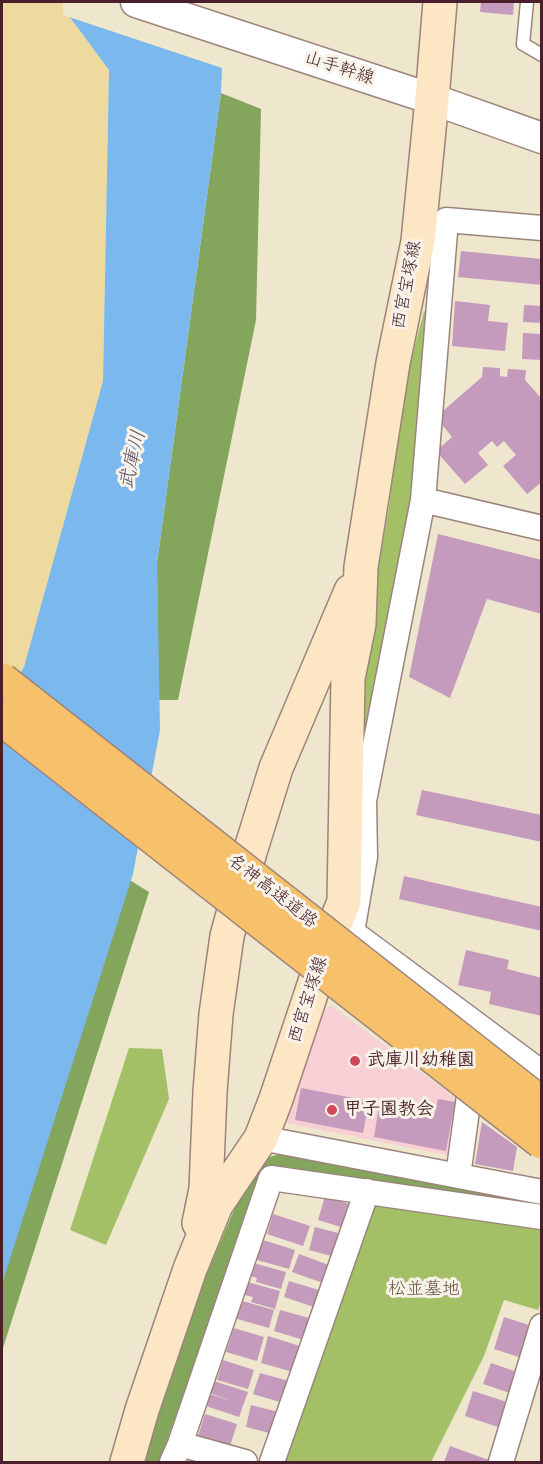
<!DOCTYPE html>
<html>
<head>
<meta charset="utf-8">
<style>
  body { margin:0 }
  #map { position:relative; width:543px; height:1464px; overflow:hidden; background:#eee7cd; font-family:"Architects Daughter",sans-serif }
  canvas { display:block }
  .frame { position:absolute; inset:0; border:3px solid #4a1f2b; pointer-events:none }
</style>
</head>
<body>
<div id="map">
<canvas width="543" height="1464"></canvas>
<div class="frame"></div>
</div>
<script>
const ctx = document.querySelector('canvas').getContext('2d');
ctx.lineJoin = 'round';
function paint(path, color) { ctx.fillStyle = color; ctx.fill(path, 'evenodd'); }
const toPath = rows => new Path2D(rows.map(r => 'M' + r).join(''));
function stroke(path, color, width, dash) { ctx.strokeStyle = color; ctx.lineWidth = width; ctx.lineCap = dash ? 'butt' : 'round'; ctx.setLineDash(dash || []); ctx.stroke(path); }
function drawText(font, color, halo, rows, align = 'center') {
  ctx.font = font + ' "Architects Daughter","Klee One",sans-serif'; ctx.lineWidth = 6; ctx.setLineDash([]); ctx.textBaseline = 'middle'; ctx.strokeStyle = halo; ctx.fillStyle = color; for (const [text, x, y, turn = 0] of rows) {
    ctx.save(); ctx.translate(x, y); ctx.rotate((+turn || 0) * Math.PI / 180); ctx.textAlign = isNaN(turn) ? turn : align; if (halo) ctx.strokeText(text, 0, 0); ctx.fillText(text, 0, 0); ctx.restore();
  }
}
const built = toPath([
  [331,1005,458,1100,447,1155,286,1123,316,1021]
]);
const green = toPath([
  [424,311,428,312,415,489,362,785,359,684,389,506,401,398],
  [129,1048,162,1049,169,1099,106,1245,70,1230],
  [372,1198,541,1223,542,1299,538,1310,504,1300,484,1356,431,1462,284,1462]
]);
const forest = toPath([
  [221,93,261,109,256,320,178,700,158,700,157,563],
  [115,871,149,892,2,1351,2,1231],
  [291,1151,541,1199,541,1210,265,1171,159,1462,138,1462,156,1393,255,1161]
]);
const sand = toPath([
  [2,2,66,2,66,12,109,70,103,381,24,667,2,702]
]);
const water = toPath([
  [225,2,221,93,157,563,160,730,133,874,2,1284,2,702,24,667,103,381,109,70,66,12]
]);
const pier = toPath([
  [63,2,228,2,225,69,66,16,63,13]
]);
const building = toPath([
  [481,2,514,2,513,15,480,12],
  [461,251,542,259,542,285,458,277],
  [455,301,490,305,488,321,508,323,505,351,452,346],
  [524,305,542,306,542,323,523,322],
  [523,333,542,334,542,360,522,359],
  [483,367,500,368,500,376,507,377,508,369,526,370,525,380,542,399,542,482,527,494,503,466,516,455,504,441,497,447,492,441,478,453,488,465,465,484,436,451,452,437,436,417,482,377],
  [438,534,542,560,542,614,487,599,450,698,409,677],
  [422,790,542,815,542,842,416,815],
  [404,876,542,907,542,931,399,899],
  [466,950,509,960,507,969,542,978,542,1016,489,1004,491,992,458,985],
  [301,1088,369,1101,363,1133,295,1120],
  [438,1099,455,1102,446,1151,374,1137,379,1107,434,1117],
  [482,1122,517,1147,513,1171,475,1164],
  [325,1196,349,1204,341,1227,318,1220],
  [273,1214,310,1226,303,1246,267,1234],
  [315,1227,342,1234,335,1257,309,1250],
  [263,1240,295,1250,289,1269,257,1260],
  [299,1254,329,1265,323,1283,292,1272],
  [250,1262,286,1272,281,1289,256,1282,257,1278,246,1275],
  [244,1281,280,1291,275,1309,251,1302,253,1297,240,1294],
  [289,1281,319,1290,314,1307,284,1297],
  [239,1300,274,1310,269,1328,234,1318],
  [280,1310,313,1319,307,1341,274,1331],
  [504,1317,532,1326,522,1358,494,1349],
  [234,1328,264,1337,257,1361,226,1352],
  [268,1336,300,1346,293,1372,261,1363],
  [223,1360,254,1370,248,1389,217,1380],
  [491,1363,520,1373,513,1394,483,1384],
  [260,1373,289,1381,283,1403,253,1394],
  [214,1381,248,1392,239,1417,206,1406,210,1394,234,1402,210,1393],
  [473,1391,507,1402,498,1427,465,1416],
  [251,1405,279,1412,273,1434,246,1427],
  [205,1414,237,1424,230,1446,198,1436],
  [450,1446,489,1460,488,1462,444,1462]
]);
const service = toPath([
  [527,2,523,44,542,55]
]);
const minor = toPath([
  [542,228,446,220,423,500,364,801,365,857,352,932,542,1073],
  [423,500,542,528],
  [261,1138,542,1192],
  [458,1176,472,1074],
  [180,1444,245,1462],
  [172,1462,180,1444,271,1178,542,1217],
  [272,1462,367,1191],
  [501,1462,542,1326]
]);
const tertiary = toPath([
  [136,2,432,99,542,138]
]);
const secondary = toPath([
  [199,1223,206,1189,210,1092,216,1014,227,936,250,852,276,768,351,591],
  [127,1462,142,1410,190,1269,216,1205,261,1138,276,1099,332,931,344,902,348,678,359,624,361,567,393,363,418,241,432,99,440,2]
]);
const motorwayBridge = toPath([
  [2,680,542,1104],
  [2,719,542,1142]
]);
const markers = [
  [355,1061,6,"#d1495b"],
  [332,1110,6,"#d1495b"]
];
const streetNames = [
  ["山手幹線",339,69,18],
  ["西宮宝塚線",408,285,-79],
  ["名神高速道路",272,892,38],
  ["西宮宝塚線",309,1000,-72]
];
const poiNames = [
  ["武庫川幼稚園",367,1061],
  ["甲子園教会",344,1110]
];
const parkNames = [
  ["松並墓地",424,1290]
];
const waterNames = [
  ["武庫川",134,460,-77]
];
paint(built, '#f7cfd4');
paint(green, '#a4c067');
paint(forest, '#83a65c');
paint(sand, '#eeda9e');
paint(water, '#7bb8ee');
paint(pier, '#eee7cd');
paint(building, '#c49abd');
stroke(service, '#9c837c', 15);
stroke(minor, '#9c837c', 27);
stroke(tertiary, '#9c837c', 33);
stroke(secondary, '#9c837c', 36);
stroke(service, '#fff', 12);
stroke(minor, '#fff', 24);
stroke(tertiary, '#fff', 30);
stroke(secondary, '#fce6c4', 33);
stroke(motorwayBridge, '#9c837c', 36, []);
stroke(motorwayBridge, '#f7c06b', 33);
for (const [x, y, r, color] of markers) { const dot = new Path2D(); dot.arc(x, y, r, 0, 2 * Math.PI); ctx.fillStyle = color; ctx.fill(dot); stroke(dot, '#f7f3e8', 2); }
drawText('18px', '#4a1f2b', '#f7f3e8', streetNames);
drawText('bold 18px', '#4a1f2b', '#f7f3e8', poiNames, 'left');
drawText('18px', '#654f3d', '#f7f3e8', parkNames);
drawText('italic 20px', '#594d66', '#f7f3e8', waterNames);
</script>
</body>
</html>
